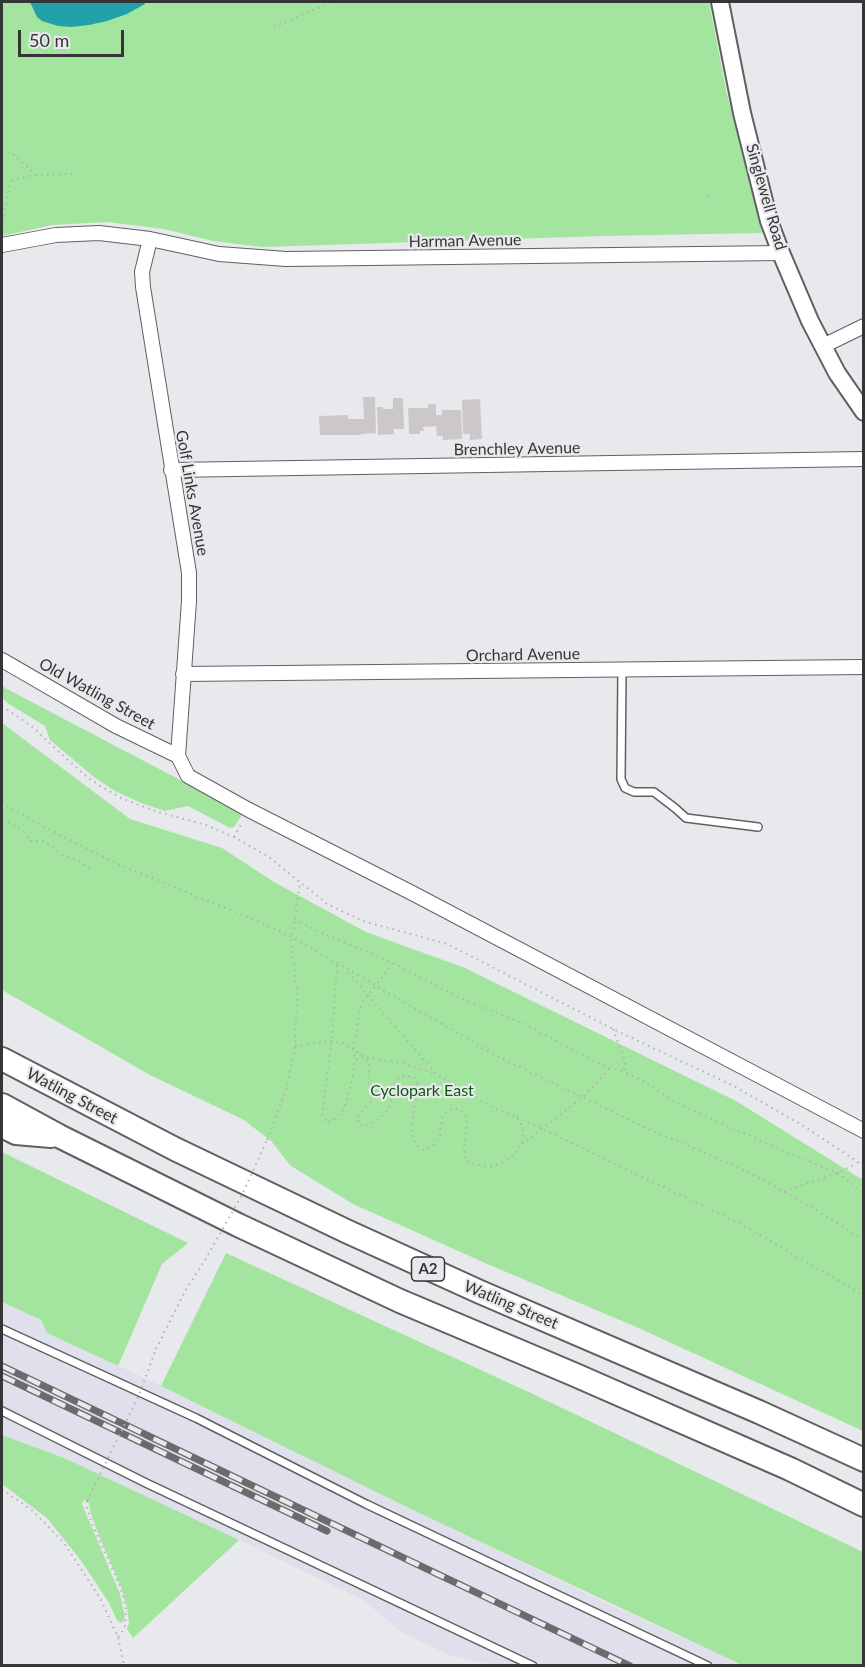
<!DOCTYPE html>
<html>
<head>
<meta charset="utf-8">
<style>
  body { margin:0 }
  #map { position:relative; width:865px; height:1667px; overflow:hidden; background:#e8e9ec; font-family:Lato,sans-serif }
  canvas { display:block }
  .frame { position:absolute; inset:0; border:3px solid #353536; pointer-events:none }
  .scale { position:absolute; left:18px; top:30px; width:106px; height:27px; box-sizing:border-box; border:3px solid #353536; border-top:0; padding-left:8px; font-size:18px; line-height:21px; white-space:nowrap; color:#353536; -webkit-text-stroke:4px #e8e9ec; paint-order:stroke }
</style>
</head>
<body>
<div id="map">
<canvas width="865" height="1667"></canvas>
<div class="frame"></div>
<div class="scale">50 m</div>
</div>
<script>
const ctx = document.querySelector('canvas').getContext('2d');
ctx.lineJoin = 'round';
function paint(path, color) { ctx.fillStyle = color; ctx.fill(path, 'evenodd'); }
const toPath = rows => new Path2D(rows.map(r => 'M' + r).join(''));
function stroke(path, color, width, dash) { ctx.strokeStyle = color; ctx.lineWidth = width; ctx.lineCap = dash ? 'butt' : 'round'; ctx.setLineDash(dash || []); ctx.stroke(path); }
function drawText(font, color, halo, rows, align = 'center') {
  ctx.font = font + ' Lato,sans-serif'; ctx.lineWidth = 4.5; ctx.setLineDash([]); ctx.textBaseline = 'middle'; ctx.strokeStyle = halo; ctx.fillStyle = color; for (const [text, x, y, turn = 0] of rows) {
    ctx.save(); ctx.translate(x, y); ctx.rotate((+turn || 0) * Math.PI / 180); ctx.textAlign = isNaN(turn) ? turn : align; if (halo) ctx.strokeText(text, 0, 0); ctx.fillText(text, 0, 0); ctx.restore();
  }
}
const built = toPath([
  [2,1302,41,1320,47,1333,169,1389,600,1600,742,1665,497,1666,449,1655,403,1633,363,1600,239,1540,2,1436]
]);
const green = toPath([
  [2,2,709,2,726,90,762,233,602,236,263,247,213,241,164,229,108,222,52,225,2,236],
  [2,686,7,689,243,813,234,827,230,828,188,806,165,811,141,803,115,791,94,777,50,740,45,726,9,704,2,698],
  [2,723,130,819,222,848,274,882,366,932,465,968,736,1101,863,1180,863,1431,634,1326,492,1266,353,1204,291,1166,271,1141,244,1120,150,1075,2,990],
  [2,1152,188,1243,162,1264,118,1366,47,1333,41,1320,2,1302],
  [226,1253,533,1394,863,1552,863,1665,742,1665,411,1509,161,1386],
  [2,1435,64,1458,239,1540,133,1638,127,1629,129,1623,127,1607,121,1587,97,1531,90,1510,89,1503,84,1500,82,1504,120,1594,125,1617,123,1621,121,1623,117,1620,109,1603,82,1562,48,1519,2,1484]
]);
const water = toPath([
  [30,2,144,2,145,4,127,14,107,21,89,25,71,27,58,26,42,21,37,17]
]);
const building = toPath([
  [363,397,375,397,376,433,361,434,361,435,320,435,319,416,348,415,348,419,364,419],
  [393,398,403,398,404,429,394,429,394,434,378,435,377,407,383,407,383,409,393,409],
  [480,399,482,439,470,440,470,434,463,434,462,400],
  [428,404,436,404,436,415,442,415,442,410,461,410,462,439,443,440,443,436,437,436,436,426,423,427,424,431,420,431,420,434,409,434,408,408,428,408]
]);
const path = toPath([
  [274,27,332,2],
  [2,149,14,155,36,175,74,174],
  [708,197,713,194],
  [3,222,10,183,15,179,36,175],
  [2,706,34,728,47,741,87,777,99,785,123,799,158,812,206,825,234,837,269,857,327,904,363,921,447,944,619,1032,734,1086,802,1125,864,1166],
  [2,802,44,827,118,864,255,920,292,937,497,1056,644,1127,733,1165,773,1185,864,1239],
  [2,822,7,822,23,831,30,841,44,841,63,855,77,860,93,871],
  [234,837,243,821],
  [295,919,313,929,393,963,462,999,525,1024,600,1064,624,1072,643,1081,677,1103,785,1152,838,1173,864,1193],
  [393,963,361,1005,353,1049,365,1057,401,1063,436,1074],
  [337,965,332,1037,322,1115,327,1123,335,1119,344,1109,352,1081,355,1060,365,1057,369,1063,368,1085,375,1090,374,1098,357,1117,359,1124,366,1126,378,1120,389,1109,395,1081,401,1076,414,1077,419,1087,414,1109,412,1132,416,1145,423,1150,430,1148,436,1143,440,1135,442,1118,449,1110,456,1108,465,1114,467,1119,464,1152,465,1160,472,1164,492,1167,511,1158,522,1144,523,1128,517,1117,495,1109,436,1074,347,971],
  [613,1029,625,1062,624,1072],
  [295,1046,331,1041,343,1043,353,1049,355,1060],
  [517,1117,743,1225,846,1285,864,1297],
  [267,1140,286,1091,295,1046,297,992,291,944,300,883],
  [522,1144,583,1097,610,1068],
  [784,1191,838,1173,857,1163],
  [156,1349,184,1293,205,1260],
  [2,1489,33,1511,64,1543,100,1598,118,1637,124,1666],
  [87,1501,87,1507,93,1526,120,1586,124,1600,126,1610,125,1626,121,1634,118,1637]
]);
const service = toPath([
  [622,670,621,779,625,788,634,792,654,792,675,808,686,818,758,827],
  [2,1329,196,1418,366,1504,708,1666],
  [2,1411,146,1483,533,1666]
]);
const minor = toPath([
  [150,239,142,272,143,287,189,573,189,601,178,756],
  [2,245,56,235,99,233,150,239,219,254,286,259,781,253],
  [823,346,864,326],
  [171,470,864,459],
  [2,660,116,726,178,756],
  [183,674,864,667],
  [178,756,188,776,249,810,414,894,864,1131]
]);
const tertiary = toPath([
  [720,2,742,113,769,221,781,253,810,321,837,373,864,412]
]);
const trunk = toPath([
  [2,1059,175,1149,346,1231,480,1292,759,1412,864,1460],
  [2,1105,59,1136,238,1225,400,1301,573,1374,790,1469,864,1505],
  [2,1126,16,1133,51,1136]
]);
const rail = toPath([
  [2,1366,630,1666],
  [2,1376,327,1531]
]);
const pathBridge = toPath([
  [205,1260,242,1195,267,1140],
  [87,1501,139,1395,156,1349]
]);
const shields = [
  [428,1269,33]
];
const shieldNames = [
  ["A2",428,1269]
];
const streetNames = [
  ["Singlewell Road",766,197,74],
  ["Harman Avenue",465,241,-1],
  ["Brenchley Avenue",517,449,-1],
  ["Golf Links Avenue",192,493,80],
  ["Orchard Avenue",523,655,-1],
  ["Old Watling Street",97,694,29],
  ["Watling Street",72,1096,28],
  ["Watling Street",511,1305,23]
];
const parkNames = [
  ["Cyclopark East",422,1091]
];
paint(built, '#dfe0eb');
paint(green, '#a3e59e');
paint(water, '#23a1ab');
paint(building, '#ccc8c9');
stroke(service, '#5f6062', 10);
stroke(minor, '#5f6062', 16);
stroke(tertiary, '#5f6062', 20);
stroke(trunk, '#5f6062', 26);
stroke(path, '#b1b1b4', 2, [1.5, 4.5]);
stroke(service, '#fff', 7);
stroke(minor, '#fff', 14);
stroke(tertiary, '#fff', 16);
stroke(trunk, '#fff', 22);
stroke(rail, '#6b6b6d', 7);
stroke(rail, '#e8e9ec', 4.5, [14]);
stroke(pathBridge, '#b1b1b4', 2, [1.5, 4.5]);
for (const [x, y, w] of shields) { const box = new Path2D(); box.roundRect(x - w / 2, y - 12, w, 24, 4.5); ctx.fillStyle = '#e8e9ec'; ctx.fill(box); stroke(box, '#353536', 1.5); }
drawText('bold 15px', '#353536', null, shieldNames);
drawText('16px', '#353536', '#e8e9ec', streetNames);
drawText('16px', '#105b11', '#e8e9ec', parkNames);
</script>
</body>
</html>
